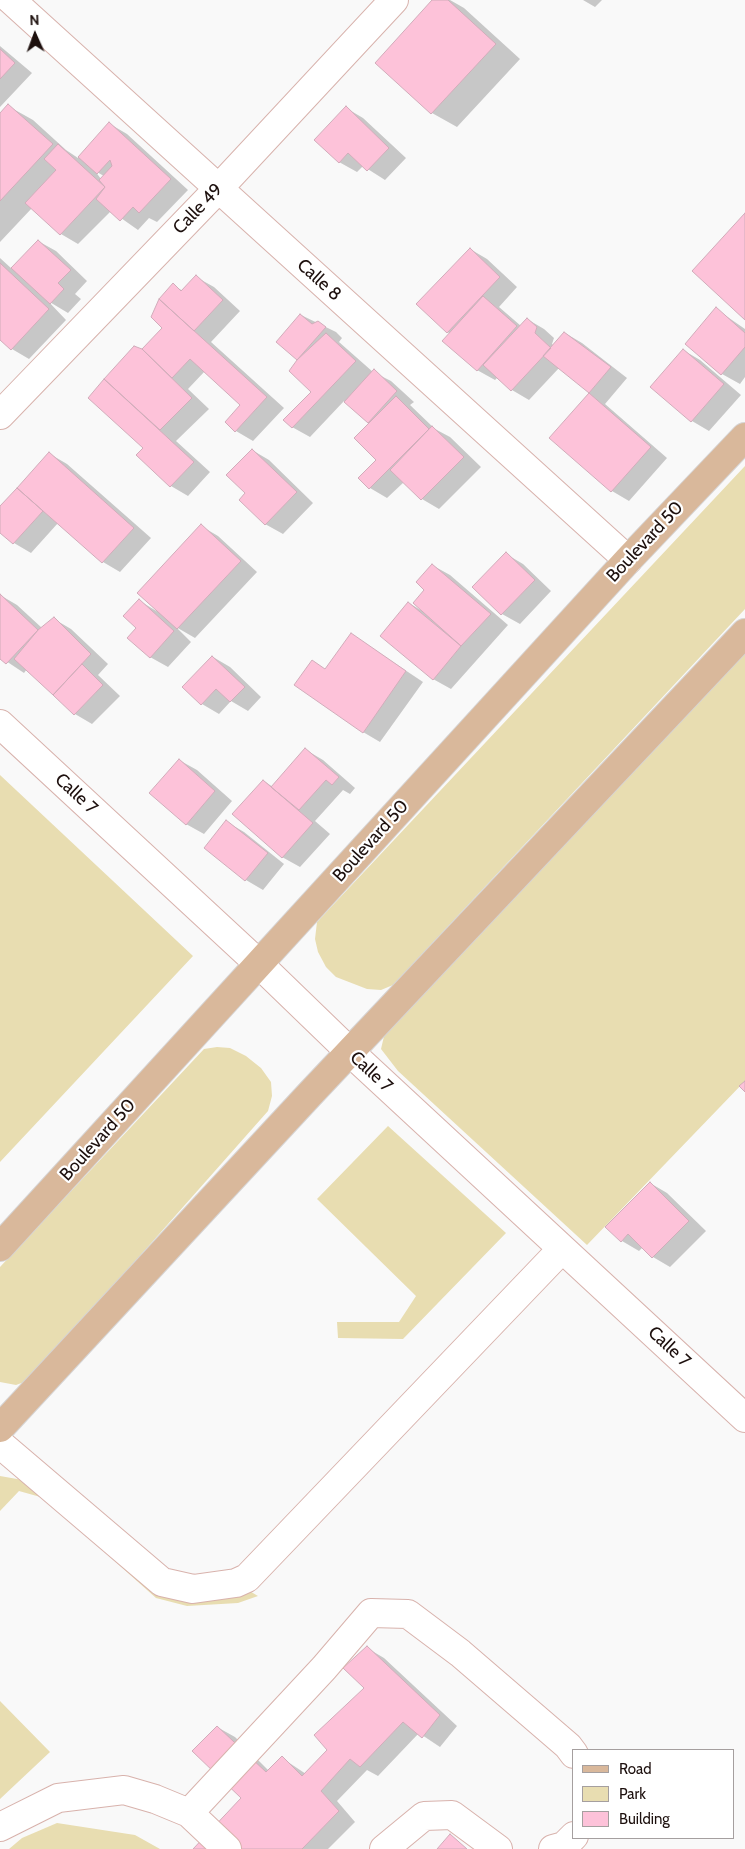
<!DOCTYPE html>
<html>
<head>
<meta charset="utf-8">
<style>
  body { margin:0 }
  #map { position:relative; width:745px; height:1849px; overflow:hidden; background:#f9f9f9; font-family:Cabin,sans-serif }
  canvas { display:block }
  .legend { position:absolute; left:572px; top:1749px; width:162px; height:90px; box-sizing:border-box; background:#fff; border:1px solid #a59f9f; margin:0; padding:6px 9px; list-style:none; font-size:15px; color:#1d100e }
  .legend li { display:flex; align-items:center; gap:10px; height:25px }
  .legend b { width:25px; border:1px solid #a59f9f }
  .north { position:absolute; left:10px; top:10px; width:50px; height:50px; -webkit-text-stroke:4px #fff; paint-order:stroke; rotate:358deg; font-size:14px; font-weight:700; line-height:20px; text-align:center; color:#1d100e }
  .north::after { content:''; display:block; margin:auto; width:18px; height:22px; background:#1d100e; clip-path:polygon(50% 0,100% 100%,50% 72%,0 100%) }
</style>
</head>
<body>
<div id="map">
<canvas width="745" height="1849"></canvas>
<ul class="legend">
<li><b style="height:6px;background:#d9b89b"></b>Road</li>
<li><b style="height:14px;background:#e8ddb1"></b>Park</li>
<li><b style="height:14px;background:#fdc2d9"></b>Building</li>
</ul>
<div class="north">N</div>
</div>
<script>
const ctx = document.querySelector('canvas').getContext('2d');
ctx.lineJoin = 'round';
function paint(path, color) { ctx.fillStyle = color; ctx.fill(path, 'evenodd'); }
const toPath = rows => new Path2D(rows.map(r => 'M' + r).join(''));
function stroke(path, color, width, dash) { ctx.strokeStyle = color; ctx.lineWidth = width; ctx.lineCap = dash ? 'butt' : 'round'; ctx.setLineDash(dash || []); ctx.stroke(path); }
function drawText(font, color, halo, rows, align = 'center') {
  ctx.font = font + ' Cabin,sans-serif'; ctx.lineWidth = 4.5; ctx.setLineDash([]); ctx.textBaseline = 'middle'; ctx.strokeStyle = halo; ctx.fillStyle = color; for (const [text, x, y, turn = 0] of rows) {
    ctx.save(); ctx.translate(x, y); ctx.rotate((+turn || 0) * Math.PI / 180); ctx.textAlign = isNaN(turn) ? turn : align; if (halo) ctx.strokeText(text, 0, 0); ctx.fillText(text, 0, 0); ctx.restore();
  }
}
const green = toPath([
  [745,466,745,609,393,985,381,990,367,989,336,977,326,967,318,952,315,939,317,922],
  [745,648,745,1081,587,1245,398,1071,381,1049,385,1032],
  [0,775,193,956,0,1162],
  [217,1047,230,1048,246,1056,261,1068,271,1082,272,1096,268,1111,30,1380,16,1385,0,1382,0,1267,204,1049],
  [388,1126,506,1233,403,1339,338,1338,337,1322,399,1322,416,1296,317,1199],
  [0,1476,34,1482,164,1587,241,1586,258,1596,238,1603,187,1606,156,1598,44,1498,19,1491,0,1511],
  [0,1701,50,1752,0,1799],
  [57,1823,135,1835,160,1849,9,1849,22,1838]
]);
const shadow = toPath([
  [434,0,450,0,464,8,520,59,457,127,432,113],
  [583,0,602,0,595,7],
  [0,46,32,73,0,107],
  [8,106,33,120,66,150,78,158,110,124,127,134,188,190,157,222,149,218,138,230,111,211,78,244,61,234,32,208,0,242,0,115],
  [95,171,104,176,101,179],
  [346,108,363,118,406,158,385,180,363,166,357,172,339,162],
  [38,241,56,251,87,281,75,294,81,299,68,313,48,301,66,320,29,359,12,349,0,338,0,258,12,269],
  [470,249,487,259,517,287,499,307,521,326,527,319,544,329,554,338,552,344,554,346,565,333,582,343,627,378,605,404,667,458,629,501,612,491,551,438,590,393,559,368,529,400,512,390,498,377,495,380,477,370,448,332],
  [196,277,214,287,240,311,211,342,284,408,253,441,236,431,226,422,242,405,205,371,188,389,209,409,176,441,210,472,188,496,171,486,144,448,90,397,135,347,142,351,163,328,173,285,183,291],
  [716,309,745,329,745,377,740,384,722,374,686,343],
  [301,315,336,332,342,338,339,342,373,372,391,381,414,402,410,405,435,429,450,437,481,467,439,509,422,499,404,482,387,498,370,488,378,460,370,424,344,401,310,437,292,427,312,392,299,360,277,342],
  [683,350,700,360,741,395,709,431,692,421,651,387],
  [252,450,269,460,313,503,283,534,265,524],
  [50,454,67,464,151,538,120,572,103,562,58,523,31,553,14,543,0,531,0,508],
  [201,526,218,536,257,572,195,638,176,627,191,642,168,667,150,657,138,628,140,601,158,612],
  [506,554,523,564,551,591,520,624,502,614],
  [432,565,450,575,508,625,451,689,433,679,409,603,424,612],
  [0,595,17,605,42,628,54,619,71,629,108,664,98,675,120,696,92,724,75,714,27,669,24,673,0,657],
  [351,634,423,682,380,742,363,732,312,661,326,670],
  [213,657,230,667,261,697,248,711,231,701,219,714,202,704],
  [306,750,323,760,355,788,350,794,343,790,315,821,330,834,300,867,282,857,264,781,273,787],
  [179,760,197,770,232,801,204,834,186,824],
  [227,822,244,832,284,864,263,890,246,880],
  [650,1183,667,1193,706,1231,670,1267,653,1257,643,1247,639,1251,622,1241],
  [367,1648,384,1658,457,1726,440,1747,419,1733,378,1776,367,1770,337,1801,355,1822,328,1849,195,1849,243,1798,217,1727,235,1737,269,1771,282,1758,306,1774,329,1750,365,1688]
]);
const building = toPath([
  [432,0,448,0,496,44,431,114,375,63,432,0],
  [0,49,15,63,0,79,0,49],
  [8,104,53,144,0,201,0,113,8,104],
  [346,106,389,148,367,171,348,153,339,163,314,140,346,106],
  [109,122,171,179,139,213,133,207,120,221,96,199,105,187,99,180,112,166,110,160,97,174,78,157,109,122],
  [58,144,105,187,60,235,25,203,56,170,44,159,58,144],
  [745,213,745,320,692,271,745,213],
  [38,240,71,270,58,283,64,289,50,304,11,268,38,240],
  [470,248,500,277,447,333,416,304,470,248],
  [0,263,49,309,11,350,0,340,0,263],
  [196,275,223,300,194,331,159,299,173,283,181,291,196,275],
  [483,296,517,326,477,371,442,341,483,296],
  [159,299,267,397,235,432,225,422,240,405,190,359,172,378,142,349,162,328,151,317,159,299],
  [716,307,745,333,745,347,721,375,685,344,716,307],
  [300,314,312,324,318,321,326,327,297,360,276,342,300,314],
  [527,318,537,327,535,333,551,348,511,391,483,365,527,318],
  [564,332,611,367,589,393,543,356,564,332],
  [326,333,356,361,292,428,283,420,311,392,289,371,297,360,326,333],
  [134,346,142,349,192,398,160,430,104,379,134,346],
  [683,349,724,384,691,422,650,387,683,349],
  [374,369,397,391,368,423,344,402,374,369],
  [104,379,194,462,170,487,136,455,143,448,88,398,104,379],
  [589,393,651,447,611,492,549,438,589,393],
  [396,396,429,429,369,489,358,478,376,460,354,438,396,396],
  [432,426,464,457,421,500,390,470,432,426],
  [252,449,297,492,265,525,239,500,245,493,226,475,252,449],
  [49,452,134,528,102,563,17,488,49,452],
  [17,488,43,511,13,544,0,533,0,506,17,488],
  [201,524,241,561,177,629,137,593,201,524],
  [506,552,535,580,501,615,472,587,506,552],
  [432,564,491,614,461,646,413,603,424,590,416,582,432,564],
  [0,594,38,630,6,664,0,659,0,594],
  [139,599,174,631,150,658,127,638,136,628,123,616,139,599],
  [408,602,461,646,433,680,380,636,408,602],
  [54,617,91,654,53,695,14,659,38,630,54,617],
  [351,633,406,671,363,733,294,685,312,660,325,669,351,633],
  [212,656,245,687,230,702,216,689,201,705,182,687,212,656],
  [82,664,103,685,74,715,53,695,82,664],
  [305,748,339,777,332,785,326,780,299,810,271,787,305,748],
  [179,759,215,791,186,825,149,793,179,759],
  [263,780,313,823,282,858,232,814,263,780],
  [226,820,268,853,245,881,204,848,226,820],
  [745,1081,745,1092,739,1086,745,1081],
  [650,1182,689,1221,652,1258,628,1234,621,1242,605,1227,650,1182],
  [367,1646,440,1715,422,1738,403,1722,360,1767,350,1759,321,1791,339,1811,302,1849,193,1849,241,1798,192,1751,217,1726,266,1772,282,1756,302,1776,327,1750,314,1735,364,1688,343,1668,367,1646],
  [450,1834,467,1849,437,1849,450,1834]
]);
const minor = toPath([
  [11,0,628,560],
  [0,415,218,189,394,0],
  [0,724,259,964,350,1052,745,1418],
  [0,1444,162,1582,193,1589,236,1583,247,1578,562,1249],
  [189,1813,324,1668,371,1613,408,1614,460,1653,568,1746,574,1754],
  [0,1827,58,1798,124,1790,155,1799,189,1813,227,1849],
  [384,1849,424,1816,452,1815,498,1849],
  [553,1849,564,1846,574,1836]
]);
const major = toPath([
  [0,1247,628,560,745,437],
  [0,1428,310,1094,745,633]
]);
const streetNames = [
  ["Calle 49",198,209,-46],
  ["Calle 8",319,280,42],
  ["Boulevard 50",645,542,-47],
  ["Calle 7",76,794,43],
  ["Boulevard 50",371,841,-48],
  ["Calle 7",371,1072,43],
  ["Boulevard 50",98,1140,-48],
  ["Calle 7",669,1347,43]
];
paint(green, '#e8ddb1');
paint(shadow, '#0003');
paint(building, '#fdc2d9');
stroke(building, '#d1acba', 1);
stroke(minor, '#d8b2ac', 30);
stroke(major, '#d6d4d4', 30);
stroke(minor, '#fff', 28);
stroke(major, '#d9b89b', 28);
drawText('18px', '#1d100e', '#fff', streetNames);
</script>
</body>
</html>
